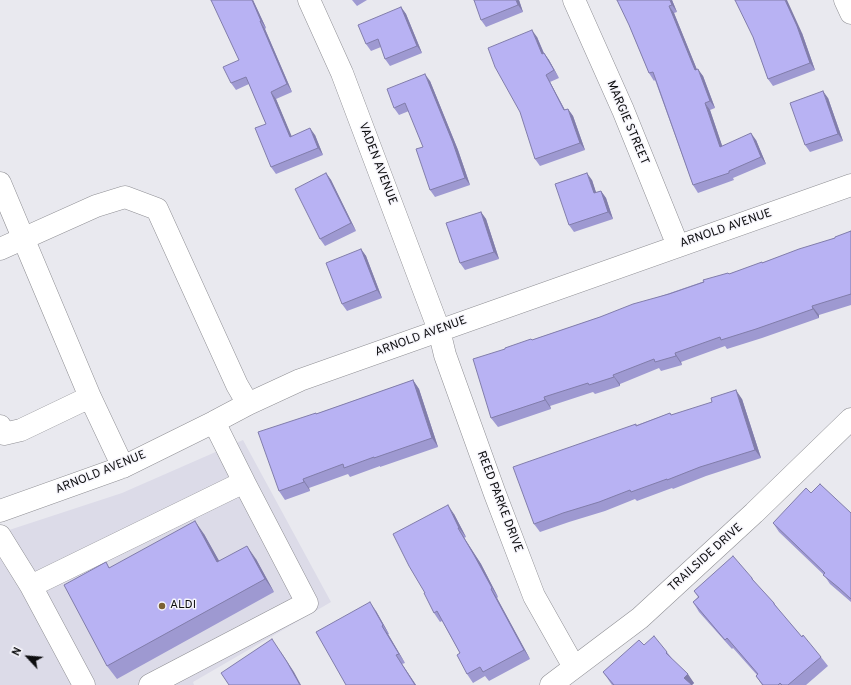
<!DOCTYPE html>
<html>
<head>
<meta charset="utf-8">
<style>
  body { margin:0 }
  #map { position:relative; width:851px; height:685px; overflow:hidden; background:#e9e9ef; font-family:Overpass,sans-serif }
  canvas { display:block }
  .north { position:absolute; left:8px; top:637px; width:40px; height:40px; -webkit-text-stroke:3px #f7f6fc; paint-order:stroke; rotate:296deg; font-size:11px; font-weight:700; line-height:16px; text-align:center; color:#0d0d0f }
  .north::after { content:''; display:block; margin:auto; width:14px; height:18px; background:#0d0d0f; clip-path:polygon(50% 0,100% 100%,50% 72%,0 100%) }
</style>
</head>
<body>
<div id="map">
<canvas width="851" height="685"></canvas>
<div class="north">N</div>
</div>
<script>
const ctx = document.querySelector('canvas').getContext('2d');
ctx.lineJoin = 'round';
function paint(path, color) { ctx.fillStyle = color; ctx.fill(path, 'evenodd'); }
const toPath = rows => new Path2D(rows.map(r => 'M' + r).join(''));
function stroke(path, color, width, dash) { ctx.strokeStyle = color; ctx.lineWidth = width; ctx.lineCap = dash ? 'butt' : 'round'; ctx.setLineDash(dash || []); ctx.stroke(path); }
function drawText(font, color, halo, rows, align = 'center') {
  ctx.font = font + ' Overpass,sans-serif'; ctx.lineWidth = 3; ctx.setLineDash([]); ctx.textBaseline = 'middle'; ctx.strokeStyle = halo; ctx.fillStyle = color; for (const [text, x, y, turn = 0] of rows) {
    ctx.save(); ctx.translate(x, y); ctx.rotate((+turn || 0) * Math.PI / 180); ctx.textAlign = isNaN(turn) ? turn : align; if (halo) ctx.strokeText(text, 0, 0); ctx.fillText(text, 0, 0); ctx.restore();
  }
}
const built = toPath([
  [243,440,331,602,193,682,194,685,0,685,0,533,122,493]
]);
const minor = toPath([
  [309,0,342,73,439,330,445,355,495,494,534,596,574,667],
  [574,0,623,110,678,246],
  [845,0,851,13],
  [0,183,90,397,123,467],
  [0,249,96,206,125,197,157,209,237,385,248,404],
  [0,426,4,434,21,430,90,397],
  [0,511,123,467,214,422,248,404,300,380,851,185],
  [0,536,31,586,244,482,214,422],
  [31,586,84,685],
  [150,685,307,603,244,482],
  [551,685,640,618,754,513,851,419]
]);
const wall = toPath([
  [253,0,266,28,265,29,292,92,276,99,291,136,315,135,323,155,276,174,271,167,266,124,249,84,236,90,231,83,239,60],
  [352,0,367,0,357,6],
  [519,0,523,12,486,27,481,20],
  [672,0,677,12,674,13,697,70,703,76,715,108,710,110,722,146,756,140,766,164,733,178,734,180,698,193,693,185,655,80,654,81,649,73,629,25],
  [401,7,406,14,422,53,390,66,385,59,381,47,371,51,366,44],
  [802,33,815,70,773,86,768,79,753,37],
  [537,37,544,53,549,60,559,78,550,82,565,110,568,109,573,116,585,150,540,166,535,159],
  [430,81,458,150,470,185,435,197,430,190,423,147,409,111,399,115,394,108],
  [828,98,843,141,810,152,805,145],
  [326,173,331,180,356,231,325,246,320,239],
  [592,180,596,193,601,191,606,198,613,219,574,232,569,225],
  [481,212,486,219,499,259,465,270,460,263],
  [851,231,851,305,819,315,819,318,762,338,727,349,725,346,681,362,682,365,661,371,659,368,620,384,620,386,595,394,593,392,550,406,551,409,498,427,491,418,532,340,600,317,728,273,729,274,835,238],
  [361,249,366,256,382,298,347,311,342,304],
  [413,380,419,389,438,447,380,467,380,466,350,477,348,474,309,488,310,491,285,500,279,491,316,414],
  [742,399,761,458,706,476,673,489,672,488,637,501,635,499,605,511,569,522,540,532,534,524,637,425,670,413,671,415],
  [811,493,851,513,851,602,830,584,824,575,779,532,773,523],
  [454,514,466,537,464,538,481,564,498,597,497,598,530,659,489,681,485,676,473,683,467,674,460,653,442,621,440,622,434,613,425,593],
  [204,534,219,561,256,559,274,592,117,679,107,666,106,562,109,568],
  [752,578,756,584,774,603,781,613,802,637,821,657,828,666,806,685,762,685,756,676,757,675,733,648,732,649,699,612,693,602,698,597,694,591],
  [376,611,389,634,388,634,405,663,402,664,416,685,346,685],
  [644,645,667,652,673,660,694,683,692,685,612,685,603,672]
]);
const shadedWall = toPath([
  [252,0,253,0,266,28,261,21],
  [516,0,519,0,523,12,518,5],
  [670,0,672,0,677,12,672,5],
  [785,0,787,0,802,33,815,70,810,63],
  [669,6,674,13,700,77,695,70],
  [401,7,406,14,422,53,417,46],
  [260,21,265,29,292,92,287,84],
  [532,30,537,37,547,61,542,54],
  [544,53,549,60,559,78,554,70],
  [698,69,703,76,715,108,710,101],
  [425,74,430,81,458,150,470,185,465,178],
  [546,75,550,82,569,118,564,110],
  [823,91,828,98,843,141,838,134],
  [271,92,276,99,295,144,290,137],
  [705,103,710,110,725,154,720,147],
  [568,109,573,116,585,150,580,143],
  [310,128,315,135,323,155,318,148],
  [751,133,756,140,766,164,761,157],
  [326,173,331,180,356,231,351,223],
  [587,173,592,180,599,201,594,193],
  [601,191,606,198,613,219,608,212],
  [481,212,486,219,499,259,494,252],
  [361,249,366,256,382,298,377,290],
  [812,306,819,315,819,318,813,309],
  [675,353,681,362,682,365,676,356],
  [613,375,620,384,620,386,614,377],
  [413,380,419,389,438,447,432,438],
  [736,390,742,399,761,458,755,450],
  [544,397,550,406,551,409,545,400],
  [303,479,309,488,310,491,304,482],
  [448,505,454,514,466,537,459,528],
  [195,521,204,534,227,575,217,562],
  [458,528,481,564,498,597,492,588],
  [247,546,256,559,274,592,265,579],
  [491,589,497,598,530,659,524,650],
  [370,602,376,611,389,634,383,625],
  [382,626,388,634,405,663,399,654],
  [279,649,294,672,301,685,300,685],
  [396,655,416,685,415,685],
  [688,674,694,683,692,685,689,685,684,678]
]);
const building = toPath([
  [211,0,252,0,261,21,260,21,287,84,271,92,290,137,310,128,318,148,271,167,255,128,266,124,246,77,231,83,223,67,239,60,211,0],
  [474,0,516,0,518,5,481,20,474,0],
  [617,0,670,0,672,5,669,6,695,70,698,69,710,101,705,103,720,147,751,133,761,157,729,171,729,173,693,185,653,72,649,73,629,25,617,0],
  [735,0,785,0,797,26,810,63,768,79,753,37,735,0],
  [401,7,417,46,385,59,378,39,366,44,358,25,401,7],
  [532,30,542,54,544,53,554,70,546,75,564,110,568,109,580,143,535,159,520,112,495,67,488,48,532,30],
  [425,74,453,143,465,178,430,190,416,149,423,147,405,103,394,108,387,89,425,74],
  [823,91,838,134,805,145,790,103,823,91],
  [326,173,351,223,320,239,295,189,326,173],
  [587,173,594,193,601,191,608,212,569,225,555,184,587,173],
  [481,212,494,252,460,263,446,223,481,212],
  [851,231,851,294,812,306,813,309,756,329,721,340,720,337,675,353,676,356,655,362,654,359,613,375,614,377,589,385,588,383,544,397,545,400,491,418,473,359,505,349,505,348,531,339,532,340,600,317,633,304,669,294,704,282,703,280,728,273,729,274,762,262,762,263,799,249,835,238,835,237,851,231],
  [361,249,377,290,342,304,326,263,361,249],
  [413,380,432,438,374,458,374,457,344,468,343,464,303,479,304,482,279,491,258,432,316,413,316,414,413,380],
  [736,390,755,450,700,467,667,480,667,479,631,492,630,490,599,502,563,513,534,524,513,467,636,424,636,426,670,413,671,415,712,402,711,398,736,390],
  [820,484,851,513,851,599,839,588,823,575,825,573,773,523,806,488,811,493,820,484],
  [448,505,459,528,458,528,474,555,492,588,491,589,524,650,483,672,480,667,467,674,457,655,460,653,437,611,434,613,424,593,425,593,409,566,393,534,448,505],
  [195,521,217,562,247,546,265,579,107,666,64,585,106,562,109,568,195,521],
  [733,556,752,578,752,579,774,603,774,604,802,637,803,635,821,657,788,685,782,685,780,683,778,685,763,685,756,676,758,674,727,638,725,640,693,602,699,597,694,591,733,556],
  [370,602,383,625,382,626,399,654,396,655,415,685,346,685,316,632,370,602],
  [654,636,667,652,666,653,688,674,684,678,692,685,614,685,603,672,639,640,644,645,654,636],
  [272,639,287,662,300,685,229,685,221,673,272,639]
]);
const markers = [
  [162,606,4,"#7c6133"]
];
const streetNames = [
  ["MARGIE STREET",627,123,67],
  ["VADEN AVENUE",377,164,69],
  ["ARNOLD AVENUE",726,229,-19],
  ["ARNOLD AVENUE",421,337,-20],
  ["ARNOLD AVENUE",101,473,-22],
  ["REED PARKE DRIVE",499,502,69],
  ["TRAILSIDE DRIVE",706,558,-42]
];
const poiNames = [
  ["ALDI",170,606]
];
paint(built, '#dcdbe8');
stroke(minor, '#8f8f94', 23);
stroke(minor, '#fff', 22);
paint(wall, '#9e99d1');
paint(shadedWall, '#817daa');
paint(building, '#b8b2f3');
stroke(building, '#817daa', 1);
for (const [x, y, r, color] of markers) { const dot = new Path2D(); dot.arc(x, y, r, 0, 2 * Math.PI); ctx.fillStyle = color; ctx.fill(dot); stroke(dot, '#f7f6fc', 1.5); }
drawText('12px', '#0d0d0f', '#f7f6fc', streetNames);
drawText('12px', '#0d0d0f', '#f7f6fc', poiNames, 'left');
</script>
</body>
</html>
